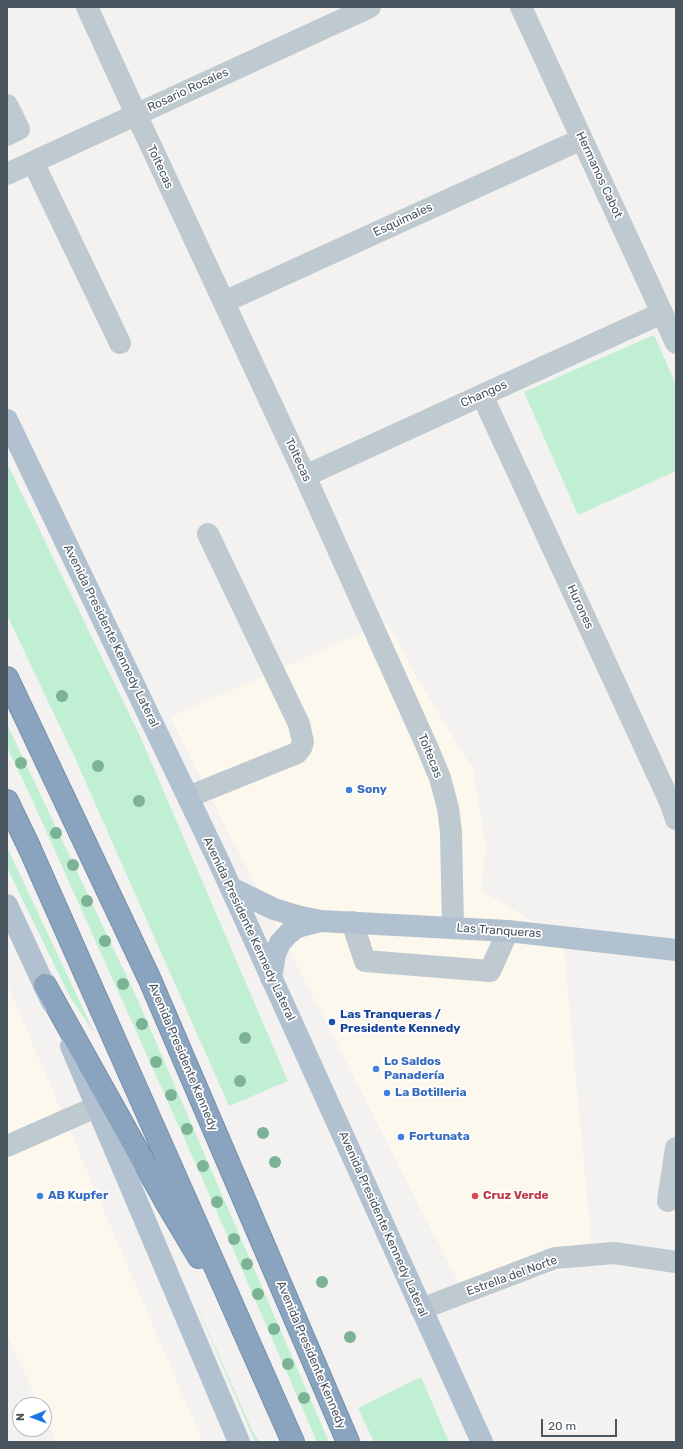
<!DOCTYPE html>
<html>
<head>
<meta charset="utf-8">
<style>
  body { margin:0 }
  #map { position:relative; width:683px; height:1449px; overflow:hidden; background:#f4f1f1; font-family:Rubik,sans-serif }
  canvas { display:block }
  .frame { position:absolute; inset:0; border:8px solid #49555f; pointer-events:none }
  .north { position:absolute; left:12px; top:1397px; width:40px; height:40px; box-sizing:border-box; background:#fff; border:1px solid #b6bbbf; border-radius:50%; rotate:269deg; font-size:11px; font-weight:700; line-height:16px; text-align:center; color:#49555f }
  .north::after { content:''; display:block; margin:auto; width:14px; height:18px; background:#1c75e3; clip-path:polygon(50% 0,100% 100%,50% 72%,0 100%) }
  .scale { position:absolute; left:541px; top:1419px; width:76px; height:18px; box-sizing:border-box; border:2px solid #49555f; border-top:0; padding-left:5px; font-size:12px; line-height:14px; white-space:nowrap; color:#49555f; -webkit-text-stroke:3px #fff; paint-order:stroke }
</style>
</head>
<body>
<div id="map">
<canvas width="683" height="1449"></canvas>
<div class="frame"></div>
<div class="north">N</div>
<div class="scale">20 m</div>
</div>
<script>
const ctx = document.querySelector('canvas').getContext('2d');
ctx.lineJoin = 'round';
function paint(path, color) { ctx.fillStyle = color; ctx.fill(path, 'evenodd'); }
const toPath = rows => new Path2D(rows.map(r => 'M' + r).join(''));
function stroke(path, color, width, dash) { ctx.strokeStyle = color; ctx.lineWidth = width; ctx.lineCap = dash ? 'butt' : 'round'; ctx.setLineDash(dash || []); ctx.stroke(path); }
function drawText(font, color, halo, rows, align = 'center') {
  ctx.font = font + ' Rubik,sans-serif'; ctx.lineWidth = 3.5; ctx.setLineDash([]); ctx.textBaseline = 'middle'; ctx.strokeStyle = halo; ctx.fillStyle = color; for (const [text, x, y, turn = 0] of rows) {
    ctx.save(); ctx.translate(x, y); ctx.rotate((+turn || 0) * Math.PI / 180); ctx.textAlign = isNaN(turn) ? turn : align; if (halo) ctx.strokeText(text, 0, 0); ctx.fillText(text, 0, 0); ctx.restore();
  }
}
const commercial = toPath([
  [387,622,420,683,473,769,486,847,481,890,563,940,593,1260,467,1299,170,717],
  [7,984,203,1442,57,1442,44,1415,44,1405,39,1405,7,1335]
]);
const green = toPath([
  [654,335,676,385,676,471,578,515,524,392],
  [7,463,140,736,288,1081,229,1106,75,758,7,615],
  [7,724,136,996,329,1442,317,1442,202,1178,29,793,7,747],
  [7,847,95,1034,70,997,7,868],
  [190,1290,252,1430,259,1442,255,1442],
  [421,1377,449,1442,374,1442,358,1408]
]);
const minor = toPath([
  [87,7,136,114,305,476,428,749,440,778,448,808,451,832,453,928],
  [521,7,676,343],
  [7,105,19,129,7,135],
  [33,162,120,343],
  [7,174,370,7],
  [224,302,582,139],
  [482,395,670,802,676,819],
  [305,476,662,313],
  [188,797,297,753,301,748,303,742,299,724,208,534],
  [352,922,365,961,490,971,508,931],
  [7,1146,96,1107],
  [668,1201,676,1148],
  [421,1309,555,1258,614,1253,676,1262]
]);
const major = toPath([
  [7,420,219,862,482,1442],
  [231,888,274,909,297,916,320,921,508,931,676,950],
  [7,905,52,1002],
  [271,978,275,954,280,943,288,934,297,927,320,921],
  [71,1046,239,1442]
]);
const highway = toPath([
  [7,678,150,980,348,1442],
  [7,801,30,849,293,1442],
  [45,985,165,1200,199,1257]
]);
const trees = [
  [62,696],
  [21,763],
  [98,766],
  [139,801],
  [56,833],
  [73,865],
  [87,901],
  [105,941],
  [123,984],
  [142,1024],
  [245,1038],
  [156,1062],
  [240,1081],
  [171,1095],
  [187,1129],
  [263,1133],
  [275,1162],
  [203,1166],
  [217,1202],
  [234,1239],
  [247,1264],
  [322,1282],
  [258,1294],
  [274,1329],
  [350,1337],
  [288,1364],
  [304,1398]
];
const markers = [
  [349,790,4,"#3f7fe0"],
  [332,1022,4,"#1a4fb4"],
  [376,1069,4,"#3f7fe0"],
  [387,1093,4,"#3f7fe0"],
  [401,1137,4,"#3f7fe0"],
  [40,1196,4,"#3f7fe0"],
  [475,1196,4,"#e0444e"]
];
const streetNames = [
  ["Rosario Rosales",188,90,-25],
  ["Toltecas",160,167,65],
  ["Hermanos Cabot",599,175,65],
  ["Esquimales",403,220,-25],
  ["Changos",484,394,-24],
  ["Toltecas",298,460,65],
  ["Hurones",580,607,65],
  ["Avenida Presidente Kennedy Lateral",111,636,64],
  ["Toltecas",430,756,68],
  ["Avenida Presidente Kennedy Lateral",249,929,65],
  ["Las Tranqueras",499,931,4],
  ["Avenida Presidente Kennedy",183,1057,67],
  ["Avenida Presidente Kennedy Lateral",383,1224,66],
  ["Estrella del Norte",512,1276,-20],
  ["Avenida Presidente Kennedy",311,1355,67]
];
const shopNames = [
  ["Sony",357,790],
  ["Lo Saldos",384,1062],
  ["Panadería",384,1076],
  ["La Botilleria",395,1093],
  ["Fortunata",409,1137],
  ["AB Kupfer",48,1196]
];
const transitNames = [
  ["Las Tranqueras /",340,1015],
  ["Presidente Kennedy",340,1029]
];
const healthNames = [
  ["Cruz Verde",483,1196]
];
paint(commercial, '#fcf8ed');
paint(green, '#c1efd3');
stroke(highway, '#758fab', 24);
stroke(minor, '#bfc9d0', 22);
stroke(major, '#b2c1cf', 22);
stroke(highway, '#8aa4bf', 22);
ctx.fillStyle = '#7cb396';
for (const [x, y] of trees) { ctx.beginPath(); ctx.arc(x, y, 6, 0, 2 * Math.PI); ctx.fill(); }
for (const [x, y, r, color] of markers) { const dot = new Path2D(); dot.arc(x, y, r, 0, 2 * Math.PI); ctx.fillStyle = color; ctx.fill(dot); stroke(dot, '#fff', 1.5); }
drawText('12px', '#49555f', '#fff', streetNames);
drawText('bold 12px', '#366cbe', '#fff', shopNames, 'left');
drawText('bold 12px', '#164399', '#fff', transitNames, 'left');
drawText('bold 12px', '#be3a42', '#fff', healthNames, 'left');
</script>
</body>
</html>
